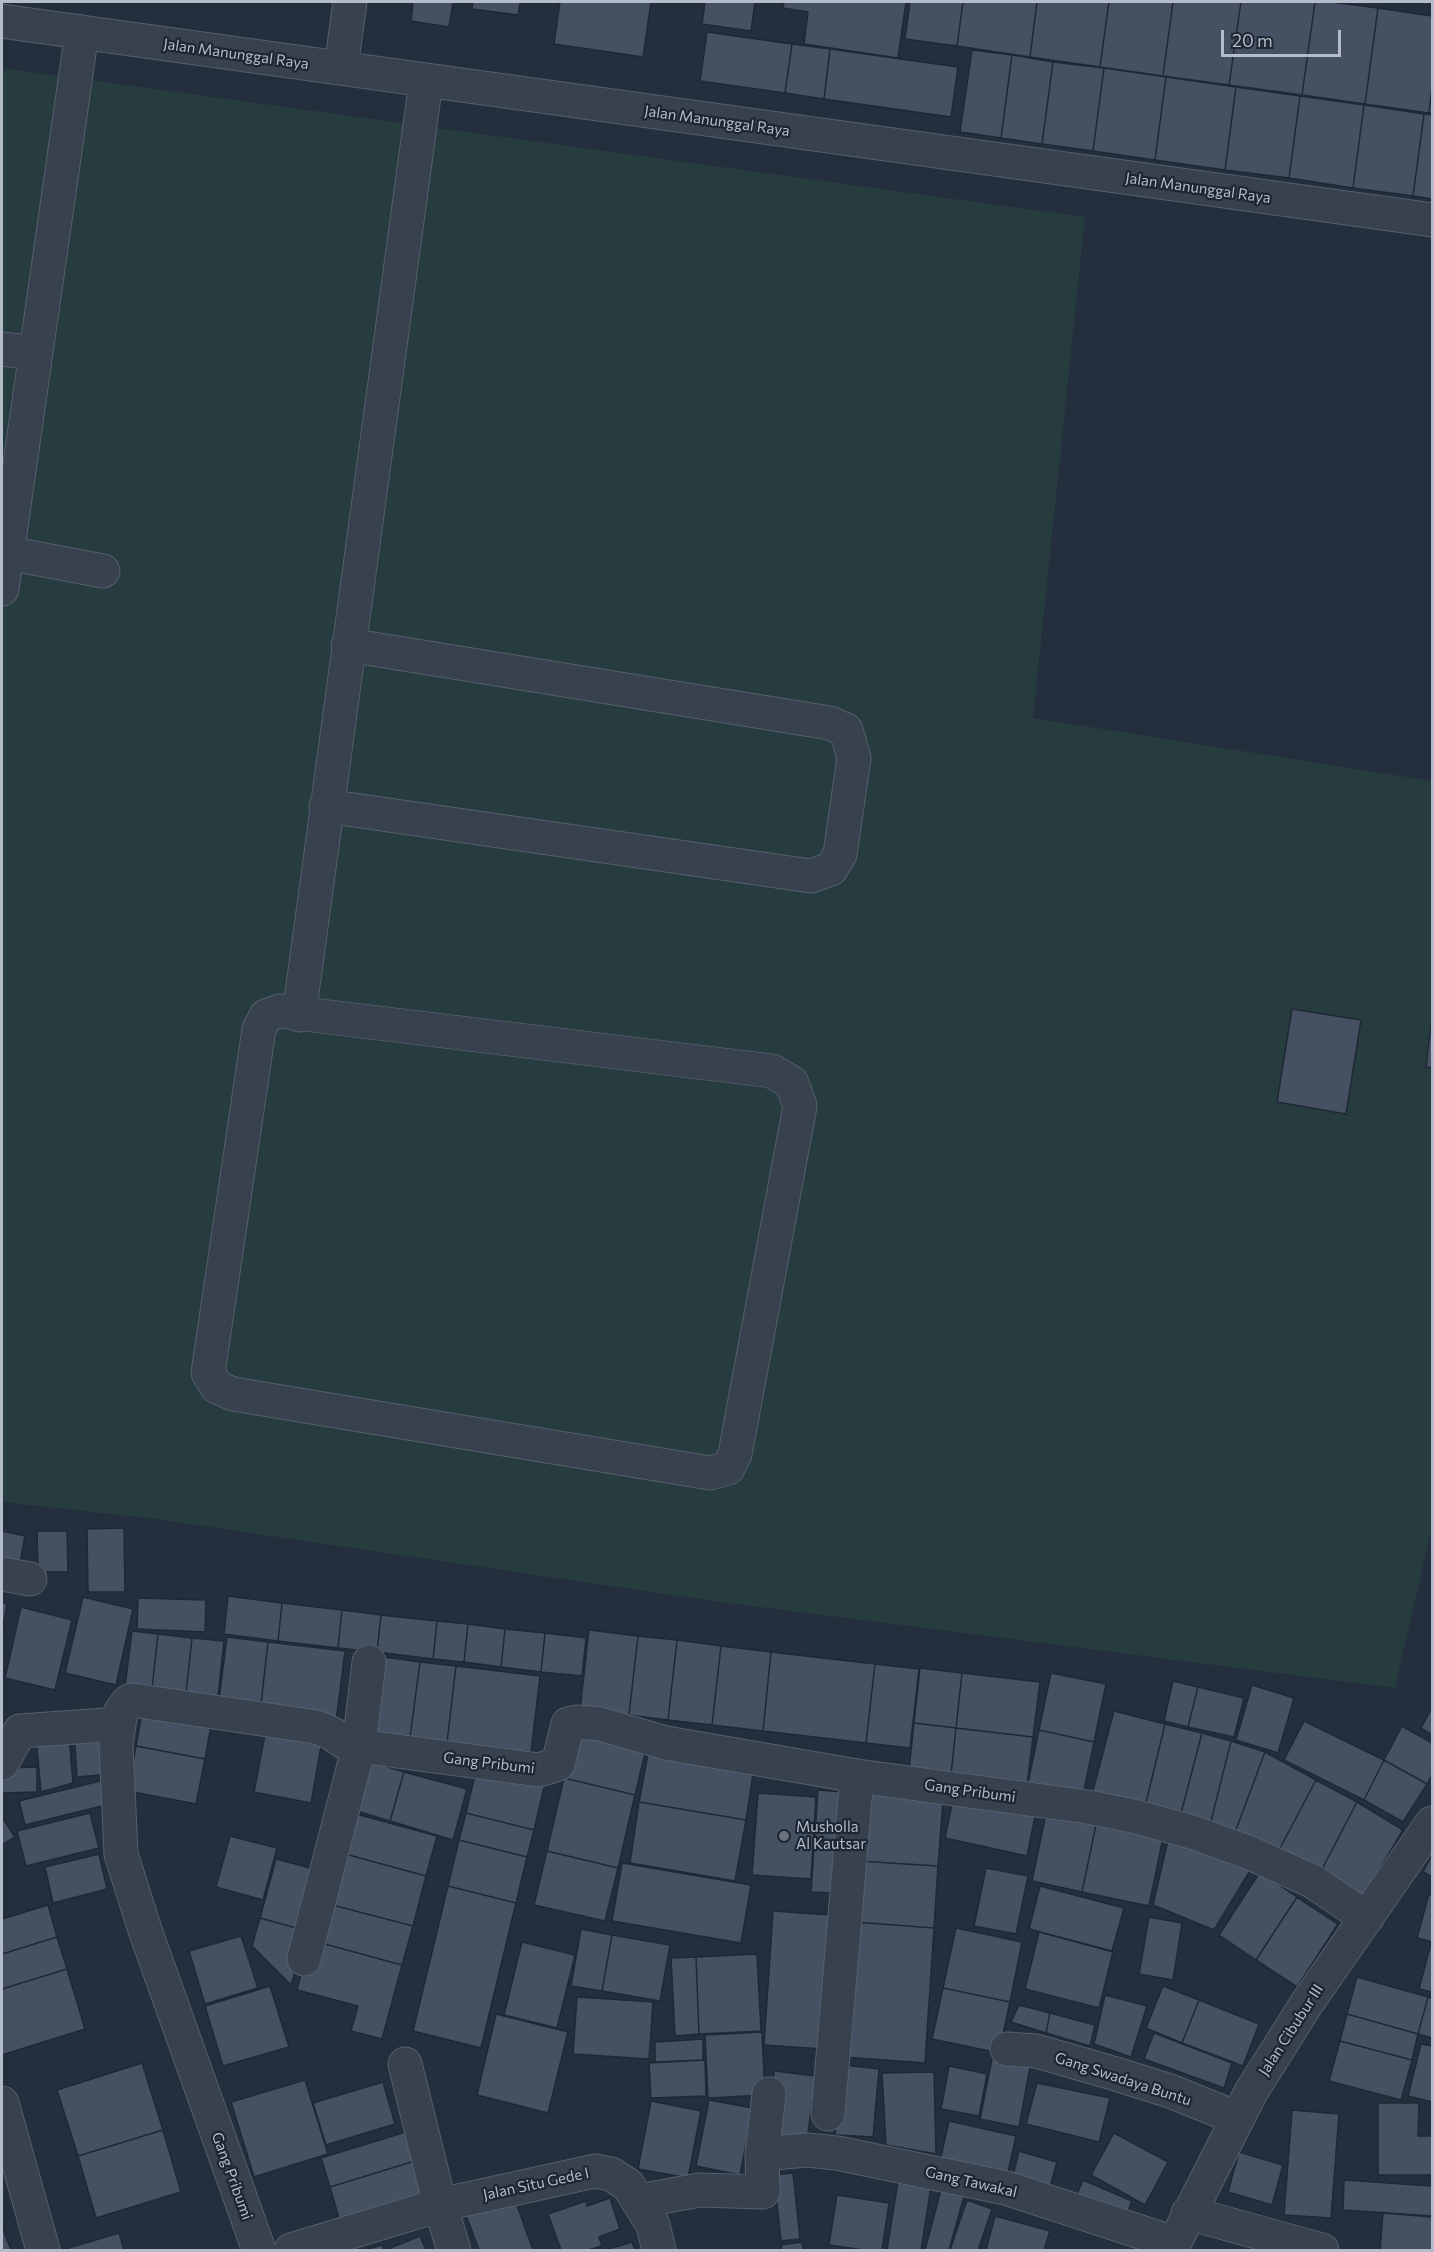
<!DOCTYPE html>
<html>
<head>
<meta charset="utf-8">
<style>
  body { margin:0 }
  #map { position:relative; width:1434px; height:2252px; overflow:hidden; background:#242f3e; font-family:Commissioner,sans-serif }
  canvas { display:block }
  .frame { position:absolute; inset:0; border:3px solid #b4bcc9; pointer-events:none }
  .scale { position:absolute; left:1221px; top:30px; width:120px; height:27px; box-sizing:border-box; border:3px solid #b4bcc9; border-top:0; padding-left:8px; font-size:18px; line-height:21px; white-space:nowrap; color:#b4bcc9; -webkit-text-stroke:4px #1d2633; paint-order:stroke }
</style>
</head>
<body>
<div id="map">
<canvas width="1434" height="2252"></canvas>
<div class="frame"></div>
<div class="scale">20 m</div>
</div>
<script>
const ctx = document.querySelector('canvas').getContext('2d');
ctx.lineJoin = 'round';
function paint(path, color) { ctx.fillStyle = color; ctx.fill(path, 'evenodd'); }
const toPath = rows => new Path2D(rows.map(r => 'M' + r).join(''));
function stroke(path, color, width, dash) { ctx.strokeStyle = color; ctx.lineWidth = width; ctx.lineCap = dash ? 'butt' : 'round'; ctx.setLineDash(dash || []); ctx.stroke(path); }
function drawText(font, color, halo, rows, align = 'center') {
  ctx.font = font + ' Commissioner,sans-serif'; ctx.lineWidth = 4.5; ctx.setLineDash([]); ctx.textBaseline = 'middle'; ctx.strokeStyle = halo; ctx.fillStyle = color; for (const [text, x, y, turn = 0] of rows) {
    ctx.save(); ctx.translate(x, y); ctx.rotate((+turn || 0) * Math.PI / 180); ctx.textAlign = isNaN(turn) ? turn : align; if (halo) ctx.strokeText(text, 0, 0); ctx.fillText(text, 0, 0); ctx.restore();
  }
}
const green = toPath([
  [2,68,1085,217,1033,718,1432,781,1432,1526,1395,1688,713,1601,155,1519,2,1502]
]);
const building = toPath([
  [413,2,453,2,449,27,411,21,413,2],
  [473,2,520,2,518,15,472,9,473,2],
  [560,2,651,2,643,57,554,44,560,2],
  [705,2,755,2,751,31,702,24,705,2],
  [784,2,906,2,898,58,804,44,808,12,783,8,784,2],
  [910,2,963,2,957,46,905,39,910,2],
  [963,2,1037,2,1030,57,957,46,963,2],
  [1037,2,1109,2,1100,67,1030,57,1037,2],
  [1109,2,1173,2,1163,76,1100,67,1109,2],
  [1173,2,1241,2,1229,85,1163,76,1173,2],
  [1241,2,1315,2,1302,95,1229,85,1241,2],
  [1315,2,1331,2,1378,8,1365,104,1302,95,1315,2],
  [1378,8,1432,16,1432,86,1429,113,1365,104,1378,8],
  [707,32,792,44,785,93,700,81,707,32],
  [792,44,830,49,824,99,785,93,792,44],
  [830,49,958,67,951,117,824,99,830,49],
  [972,50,1012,55,1001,138,960,132,972,50],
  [1012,55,1053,62,1042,144,1001,138,1012,55],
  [1053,62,1104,68,1093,151,1042,144,1053,62],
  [1104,68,1166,77,1155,160,1093,151,1104,68],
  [1166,77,1236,87,1225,170,1155,160,1166,77],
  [1432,86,1432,113,1429,113,1432,86],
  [1236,87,1300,96,1289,178,1225,170,1236,87],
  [1300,96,1364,105,1353,188,1289,178,1300,96],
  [1364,105,1424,114,1413,196,1353,188,1364,105],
  [1424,114,1432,115,1432,199,1413,196,1424,114],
  [1292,1009,1361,1020,1346,1114,1277,1102,1292,1009],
  [1431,1023,1432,1023,1432,1068,1426,1067,1431,1023],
  [124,1528,125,1592,88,1592,87,1529,124,1528],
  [2,1531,25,1536,19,1569,2,1565,2,1531],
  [37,1531,67,1531,68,1572,38,1572,37,1531],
  [228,1596,282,1603,278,1641,224,1634,228,1596],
  [83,1597,133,1609,116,1685,65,1673,83,1597],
  [138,1598,206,1600,205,1632,137,1629,138,1598],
  [2,1602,7,1604,2,1632,2,1602],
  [282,1603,342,1610,338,1648,278,1641,282,1603],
  [21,1607,72,1620,55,1690,5,1678,21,1607],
  [342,1610,381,1615,377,1652,338,1648,342,1610],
  [381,1615,437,1621,433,1659,377,1652,381,1615],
  [437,1621,468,1624,464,1662,433,1659,437,1621],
  [468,1624,505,1629,501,1667,464,1662,468,1624],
  [505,1629,545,1633,541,1672,501,1667,505,1629],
  [589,1630,638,1636,629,1715,580,1710,589,1630],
  [132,1631,158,1634,151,1698,124,1695,132,1631],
  [545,1633,586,1638,582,1676,541,1672,545,1633],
  [158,1634,192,1638,185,1702,151,1698,158,1634],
  [638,1636,677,1640,668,1720,629,1715,638,1636],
  [227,1637,268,1642,260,1713,218,1708,227,1637],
  [192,1638,224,1641,217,1706,185,1702,192,1638],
  [677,1640,721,1646,712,1725,668,1720,677,1640],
  [268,1642,345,1651,336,1722,260,1713,268,1642],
  [721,1646,771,1652,763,1731,712,1725,721,1646],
  [771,1652,875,1664,866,1743,763,1731,771,1652],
  [384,1657,420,1662,409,1745,362,1739,384,1657],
  [420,1662,456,1666,446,1751,409,1745,420,1662],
  [875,1664,919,1669,910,1748,866,1743,875,1664],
  [456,1666,540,1676,530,1760,446,1751,456,1666],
  [920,1668,962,1673,956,1728,914,1723,920,1668],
  [962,1673,1040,1682,1033,1737,956,1728,962,1673],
  [1051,1673,1106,1684,1094,1742,1039,1730,1051,1673],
  [1173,1681,1198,1687,1188,1727,1164,1721,1173,1681],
  [1252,1685,1294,1698,1278,1753,1236,1740,1252,1685],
  [1198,1687,1244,1698,1234,1737,1188,1727,1198,1687],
  [144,1702,213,1715,205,1759,136,1746,144,1702],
  [1432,1708,1432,1735,1421,1728,1432,1708],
  [1114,1711,1165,1724,1144,1811,1091,1798,1114,1711],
  [1304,1721,1384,1760,1364,1800,1284,1760,1304,1721],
  [914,1723,956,1728,950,1784,908,1779,914,1723],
  [267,1724,323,1735,311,1803,254,1792,267,1724],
  [1165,1724,1202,1733,1179,1821,1144,1811,1165,1724],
  [1402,1726,1432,1743,1432,1775,1427,1784,1384,1760,1402,1726],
  [107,1728,110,1774,77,1777,74,1731,107,1728],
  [956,1728,1033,1737,1026,1793,950,1784,956,1728],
  [1039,1730,1094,1742,1083,1795,1028,1783,1039,1730],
  [575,1732,646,1749,635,1795,564,1778,575,1732],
  [1202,1733,1231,1741,1209,1829,1179,1821,1202,1733],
  [69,1735,73,1783,41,1792,36,1737,69,1735],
  [1231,1741,1265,1752,1234,1835,1209,1829,1231,1741],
  [136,1746,205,1759,196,1804,128,1791,136,1746],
  [649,1749,754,1767,746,1820,639,1802,649,1749],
  [1265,1752,1316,1780,1278,1852,1234,1835,1265,1752],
  [362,1759,404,1772,390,1821,347,1808,362,1759],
  [1384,1760,1427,1784,1403,1822,1364,1800,1384,1760],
  [37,1767,37,1792,2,1793,2,1768,37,1767],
  [477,1767,545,1783,534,1830,466,1813,477,1767],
  [404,1772,467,1789,453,1840,390,1821,404,1772],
  [564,1778,635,1795,618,1868,547,1851,564,1778],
  [104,1780,110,1804,25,1825,19,1801,104,1780],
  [1316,1780,1357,1802,1319,1875,1278,1852,1316,1780],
  [863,1783,944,1789,938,1866,858,1861,863,1783],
  [818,1790,844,1792,837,1893,811,1892,818,1790],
  [955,1790,1037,1807,1027,1856,945,1838,955,1790],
  [758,1793,816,1797,811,1879,752,1875,758,1793],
  [639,1802,746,1820,735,1881,630,1863,639,1802],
  [1357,1802,1403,1830,1361,1900,1319,1875,1357,1802],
  [1047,1809,1097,1820,1082,1892,1032,1881,1047,1809],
  [345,1811,437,1836,426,1876,334,1851,345,1811],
  [90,1813,99,1848,26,1866,17,1831,90,1813],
  [466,1813,534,1830,527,1857,459,1840,466,1813],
  [2,1817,15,1837,2,1845,2,1817],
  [1097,1820,1164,1833,1149,1906,1082,1892,1097,1820],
  [230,1836,277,1848,263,1900,216,1887,230,1836],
  [1169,1836,1251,1869,1214,1930,1153,1905,1169,1836],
  [459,1840,527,1857,516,1903,448,1886,459,1840],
  [334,1851,426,1876,413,1926,321,1902,334,1851],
  [547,1851,618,1868,605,1921,534,1905,547,1851],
  [99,1854,107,1889,53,1903,45,1867,99,1854],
  [1432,1855,1432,1877,1423,1872,1432,1855],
  [276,1859,322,1871,307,1931,260,1918,276,1859],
  [858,1861,938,1866,934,1928,854,1922,858,1861],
  [622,1863,751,1885,741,1943,612,1921,622,1863],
  [986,1868,1028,1876,1016,1934,974,1926,986,1868],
  [1260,1872,1297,1897,1256,1960,1219,1935,1260,1872],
  [448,1886,516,1903,481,2048,413,2031,448,1886],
  [1040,1886,1124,1908,1112,1951,1029,1929,1040,1886],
  [1429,1894,1432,1895,1432,1942,1417,1938,1429,1894],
  [1297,1897,1338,1924,1297,1987,1256,1960,1297,1897],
  [321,1902,413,1926,402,1965,310,1940,321,1902],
  [48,1905,57,1937,2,1954,2,1919,48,1905],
  [773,1911,831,1915,822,2049,764,2045,773,1911],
  [1149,1917,1182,1923,1173,1980,1139,1974,1149,1917],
  [260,1918,307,1931,291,1985,252,1946,260,1918],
  [854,1922,934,1928,925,2063,844,2057,854,1922],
  [956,1928,1022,1942,1010,2002,943,1988,956,1928],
  [581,1929,612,1935,602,1991,571,1986,581,1929],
  [1039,1932,1113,1952,1099,2008,1025,1989,1039,1932],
  [612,1935,670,1945,660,2001,602,1991,612,1935],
  [241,1936,258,1988,205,2004,189,1951,241,1936],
  [57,1937,67,1969,2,1989,2,1954,57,1937],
  [310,1940,402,1965,382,2039,351,2031,358,2006,297,1990,310,1940],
  [522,1942,575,1955,557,2028,504,2015,522,1942],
  [1431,1943,1432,1944,1432,1992,1419,1989,1431,1943],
  [757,1954,761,2031,699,2034,696,1957,757,1954],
  [696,1957,699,2034,675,2036,671,1958,696,1957],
  [67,1969,85,2029,2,2055,2,1989,67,1969],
  [1357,1977,1428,1997,1418,2034,1347,2014,1357,1977],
  [270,1986,289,2047,223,2066,205,2006,270,1986],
  [1163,1986,1199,2000,1182,2043,1146,2028,1163,1986],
  [943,1988,1010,2002,999,2053,932,2039,943,1988],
  [1105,1995,1147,2006,1131,2057,1094,2044,1105,1995],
  [577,1997,653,2002,649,2059,573,2054,577,1997],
  [1428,1997,1432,1998,1432,2038,1418,2034,1428,1997],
  [1199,2000,1259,2024,1243,2066,1182,2043,1199,2000],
  [1019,2005,1050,2013,1046,2033,1011,2022,1019,2005],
  [1050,2013,1095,2025,1090,2046,1046,2033,1050,2013],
  [496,2014,568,2032,548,2113,477,2095,496,2014],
  [1347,2014,1418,2034,1412,2060,1340,2041,1347,2014],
  [762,2032,765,2095,708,2098,705,2035,762,2032],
  [1154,2033,1232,2063,1224,2088,1144,2059,1154,2033],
  [703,2039,703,2060,655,2062,655,2042,703,2039],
  [1340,2041,1412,2060,1401,2100,1329,2081,1340,2041],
  [1421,2044,1432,2046,1432,2102,1408,2096,1421,2044],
  [992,2059,1030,2067,1019,2127,980,2119,992,2059],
  [705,2060,706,2096,651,2098,649,2063,705,2060],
  [142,2063,163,2130,78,2156,57,2090,142,2063],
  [844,2065,879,2069,873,2137,835,2135,844,2065],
  [949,2066,987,2074,979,2116,941,2109,949,2066],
  [774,2071,816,2076,806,2146,768,2148,774,2071],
  [934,2072,936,2154,886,2145,882,2073,934,2072],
  [305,2080,328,2154,254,2177,231,2102,305,2080],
  [383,2082,395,2124,326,2145,313,2103,383,2082],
  [1037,2083,1110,2098,1099,2142,1026,2124,1037,2083],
  [709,2100,753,2108,740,2175,696,2166,709,2100],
  [651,2101,701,2111,688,2178,638,2169,651,2101],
  [1378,2103,1419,2103,1418,2136,1432,2136,1432,2175,1378,2175,1378,2103],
  [1292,2110,1339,2114,1331,2218,1284,2215,1292,2110],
  [949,2121,1016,2136,1007,2177,940,2161,949,2121],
  [163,2130,181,2192,96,2218,78,2156,163,2130],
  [409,2131,418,2160,330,2187,321,2158,409,2131],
  [1114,2133,1168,2162,1145,2205,1091,2175,1114,2133],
  [1019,2151,1057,2162,1049,2191,1012,2180,1019,2151],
  [1239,2152,1283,2165,1272,2205,1228,2192,1239,2152],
  [418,2160,429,2198,341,2225,330,2187,418,2160],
  [793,2173,800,2239,781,2241,774,2175,793,2173],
  [1083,2180,1132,2201,1124,2222,1074,2201,1083,2180],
  [1344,2180,1432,2186,1432,2216,1343,2210,1344,2180],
  [898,2181,931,2186,921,2250,887,2250,898,2181],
  [942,2186,965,2193,949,2250,925,2250,942,2186],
  [837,2195,889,2203,882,2250,864,2250,829,2245,837,2195],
  [514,2197,533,2250,479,2250,466,2215,514,2197],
  [610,2198,620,2229,599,2237,602,2246,588,2250,561,2250,548,2214,586,2201,587,2206,610,2198],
  [967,2200,992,2209,978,2250,950,2250,967,2200],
  [1383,2213,1432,2217,1432,2250,1380,2250,1383,2213],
  [995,2216,1050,2231,1044,2250,986,2250,995,2216],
  [2,2227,11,2250,2,2250,2,2227],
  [119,2233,124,2250,62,2250,119,2233],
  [420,2236,426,2250,389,2250,388,2249,420,2236],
  [632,2242,635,2250,605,2250,632,2242],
  [802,2242,803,2250,782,2250,781,2245,802,2242],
  [382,2245,384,2250,365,2250,382,2245]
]);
const minor = toPath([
  [2,21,1432,220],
  [341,68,350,2],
  [2,349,36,353],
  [2,552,103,571],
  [2,589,82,32],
  [326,806,811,876,831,869,840,854,854,758,846,730,830,723,348,645],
  [280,1011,772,1071,792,1083,800,1106,735,1454,728,1468,710,1473,233,1394,217,1387,208,1373,259,1029,266,1016,280,1011],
  [299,1015,426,81],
  [2,1574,30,1579],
  [2,1763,20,1731,119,1724],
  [304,1959,359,1746,369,1662],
  [1007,2049,1036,2051,1116,2074,1170,2091,1237,2118],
  [405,2064,440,2205,454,2250],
  [2,2103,43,2250],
  [828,2114,857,1776],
  [762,2154,807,2150,837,2153,1006,2188,1174,2243],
  [640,2201,699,2190,763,2192,762,2154,769,2094],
  [1188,2213,1322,2250],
  [259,2250,145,1930,121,1854,116,1744,121,1711,128,1702,132,1700,316,1727,331,1733,344,1742,359,1746,539,1770,558,1764,568,1724,576,1722,600,1724,666,1743,857,1776,1088,1807,1133,1816,1192,1832,1250,1853,1312,1881,1367,1918],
  [291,2250,440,2205,595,2171,611,2174,628,2185,653,2225,659,2250],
  [1171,2250,1251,2092,1307,2003,1432,1823]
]);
const markers = [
  [784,1836,6,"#6b7280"]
];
const streetNames = [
  ["Jalan Manunggal Raya",236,54,8],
  ["Jalan Manunggal Raya",717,121,8],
  ["Jalan Manunggal Raya",1198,188,8],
  ["Gang Pribumi",489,1763,7],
  ["Gang Pribumi",970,1791,8],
  ["Jalan Cibubur III",1291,2030,-57],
  ["Gang Swadaya Buntu",1123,2079,18],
  ["Gang Pribumi",232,2176,70],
  ["Gang Tawakal",971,2182,13],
  ["Jalan Situ Gede I",536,2184,-12]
];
const poiNames = [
  ["Musholla",796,1827],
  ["Al Kautsar",796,1844]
];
paint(green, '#263c3f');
paint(building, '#455162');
stroke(building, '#1f2835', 1.5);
stroke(minor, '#565f6c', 35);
stroke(minor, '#38414e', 33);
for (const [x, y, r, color] of markers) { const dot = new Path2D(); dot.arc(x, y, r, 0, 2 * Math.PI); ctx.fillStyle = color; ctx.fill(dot); stroke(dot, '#1d2633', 2); }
drawText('15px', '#b4bcc9', '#1d2633', streetNames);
drawText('15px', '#b4bcc9', '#1d2633', poiNames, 'left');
</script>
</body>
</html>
